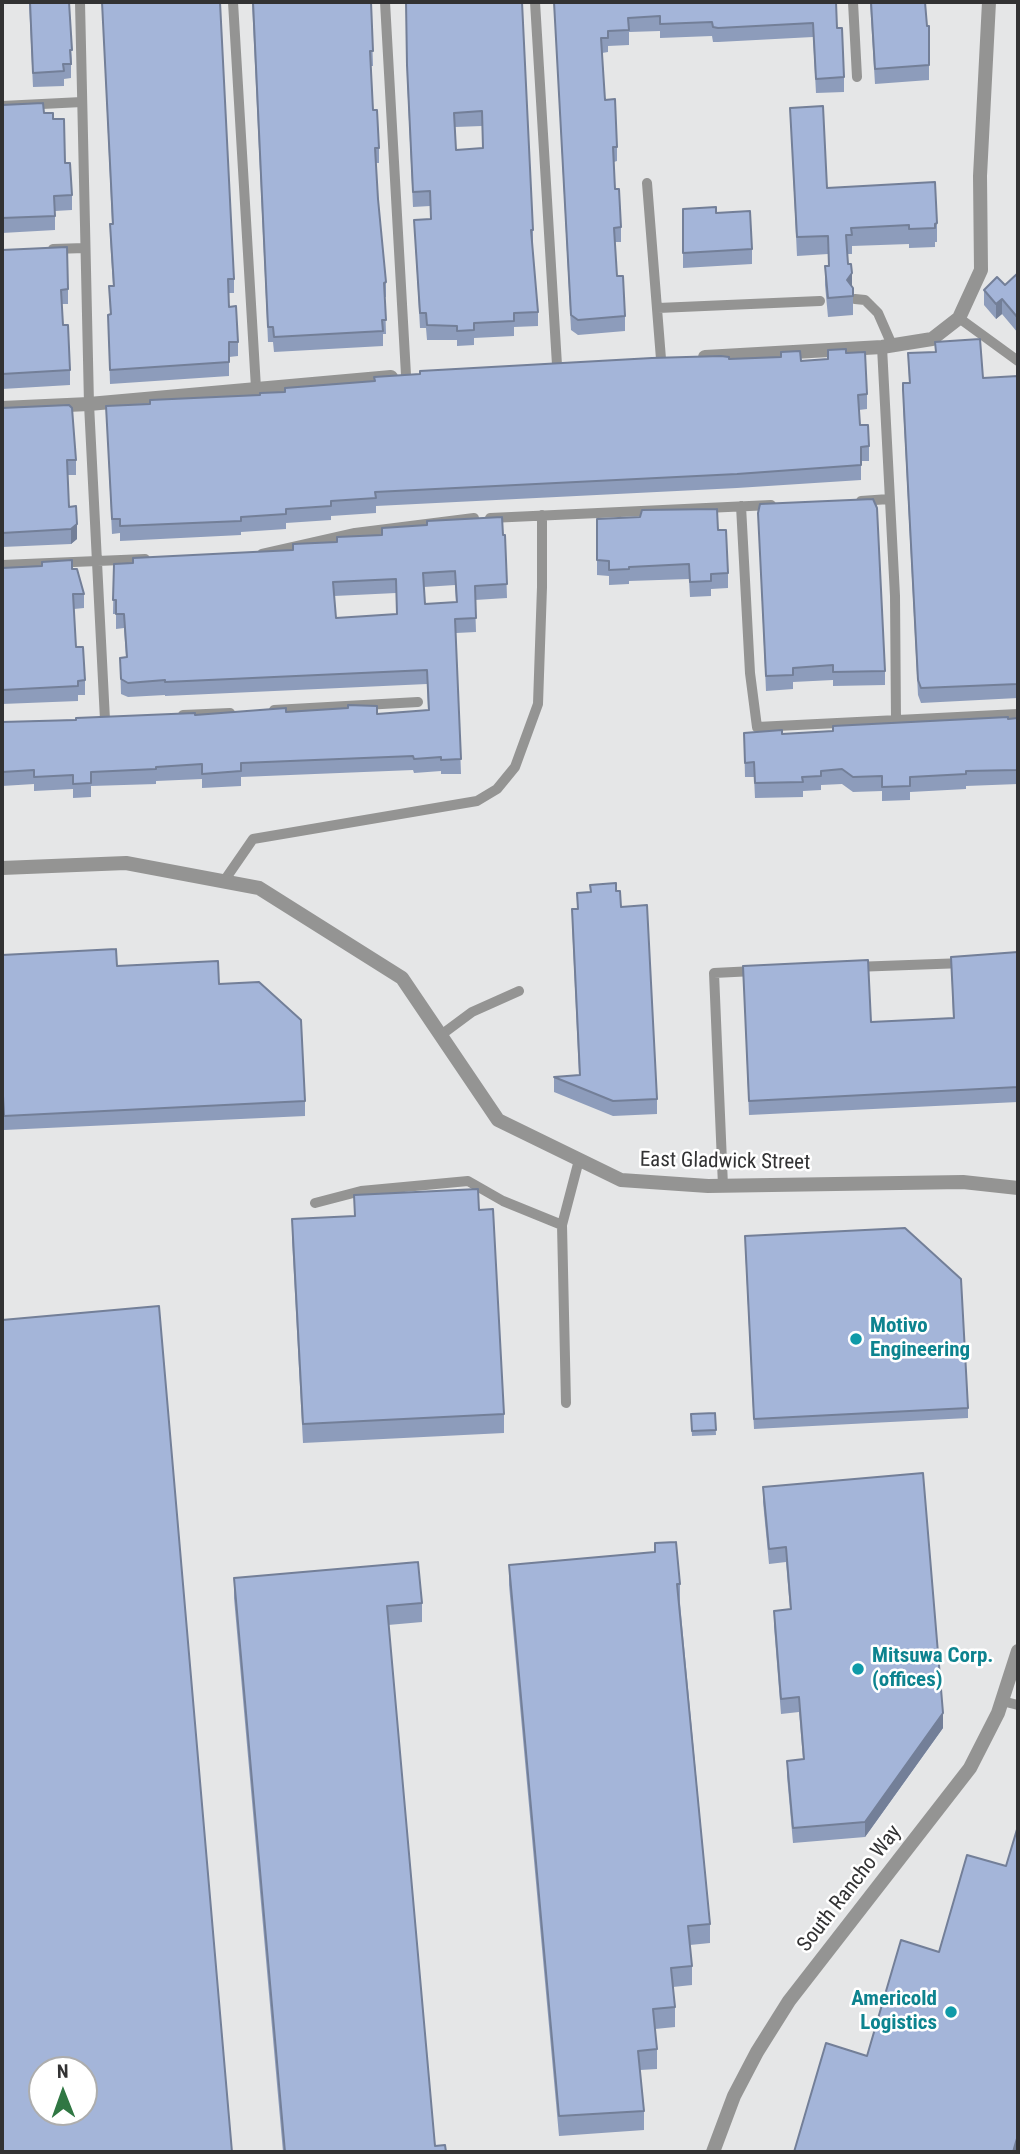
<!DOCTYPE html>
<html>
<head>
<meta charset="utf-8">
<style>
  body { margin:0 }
  #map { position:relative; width:1020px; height:2154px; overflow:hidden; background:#e5e6e7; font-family:"Roboto Condensed",sans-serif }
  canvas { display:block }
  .frame { position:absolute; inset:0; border:4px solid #323233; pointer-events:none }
  .north { position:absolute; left:28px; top:2056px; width:70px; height:70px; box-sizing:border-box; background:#fff; border:2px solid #adadad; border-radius:50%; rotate:359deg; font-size:19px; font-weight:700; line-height:28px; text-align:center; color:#323233 }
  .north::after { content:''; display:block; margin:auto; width:24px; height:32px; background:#307743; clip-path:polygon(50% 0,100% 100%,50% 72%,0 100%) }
</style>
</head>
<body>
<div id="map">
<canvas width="1020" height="2154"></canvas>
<div class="frame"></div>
<div class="north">N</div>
</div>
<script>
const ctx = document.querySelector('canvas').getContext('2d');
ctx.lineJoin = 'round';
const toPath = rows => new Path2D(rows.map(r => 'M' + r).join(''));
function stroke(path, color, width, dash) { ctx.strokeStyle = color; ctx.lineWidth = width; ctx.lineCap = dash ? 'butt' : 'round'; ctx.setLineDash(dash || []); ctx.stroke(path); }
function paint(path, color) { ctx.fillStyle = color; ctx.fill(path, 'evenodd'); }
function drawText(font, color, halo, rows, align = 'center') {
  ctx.font = font + ' "Roboto Condensed",sans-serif'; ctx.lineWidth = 5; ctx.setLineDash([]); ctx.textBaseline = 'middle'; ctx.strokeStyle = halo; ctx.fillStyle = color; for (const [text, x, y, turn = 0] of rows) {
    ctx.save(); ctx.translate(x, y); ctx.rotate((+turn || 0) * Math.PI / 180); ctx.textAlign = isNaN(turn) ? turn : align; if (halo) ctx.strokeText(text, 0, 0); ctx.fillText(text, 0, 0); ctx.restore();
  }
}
const service = toPath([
  [80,2,89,404,105,720],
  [233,2,256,388],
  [385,2,406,375],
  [535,2,557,365],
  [853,2,857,77],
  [2,106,82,102],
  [647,183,661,359],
  [53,249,85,248],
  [855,299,865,300,878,313,892,345],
  [658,308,820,301],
  [959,318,1018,361],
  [882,347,895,596,896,720],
  [861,501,889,499],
  [741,506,750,673,757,727,1018,714],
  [490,518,771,505],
  [262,554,355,533,474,518],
  [2,565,145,559],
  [274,710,418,702],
  [183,715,230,713],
  [224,881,253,839,477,801,497,789,515,767,538,704,542,587,542,515],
  [854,967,964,963],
  [441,1035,472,1012,519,991],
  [723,1186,714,973,754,971],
  [315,1203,361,1191,468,1181,503,1201,562,1225],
  [566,1403,562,1225,579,1160],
  [1002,1701,1018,1705]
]);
const minor = toPath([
  [705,357,882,347,932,339,959,318,981,270,980,176,989,2],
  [2,408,89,404,391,377],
  [2,868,126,863,259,888,402,978,498,1120,621,1180,708,1186,963,1182,1018,1188]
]);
const tertiary = toPath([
  [713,2152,734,2096,757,2052,789,2001,970,1768,998,1713,1018,1651]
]);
const wall = toPath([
  [29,2,69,2,72,65,71,65,71,78,64,79,64,86,33,87],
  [102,2,234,279,234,293,228,293,229,307,238,342,238,356,229,357,229,376,110,384,108,315,110,315,109,286,113,286,110,238,110,224,112,224],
  [252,2,371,2,373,66,371,66,373,110,379,148,379,163,376,163,378,199,386,282,386,297,385,297,386,334,383,334,383,346,274,352,273,342,268,342],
  [406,2,522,2,533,230,533,245,532,245,538,312,538,326,514,327,514,336,474,338,474,345,457,346,457,340,427,340,426,328,420,328,414,220,430,220,430,206,413,207,407,79],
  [482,126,482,148,456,150,455,127],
  [554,2,836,2,837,28,844,77,844,92,816,93,813,37,718,42,713,42,712,36,660,38,660,31,629,32,629,45,608,46,608,52,602,53,605,100,617,147,617,161,614,162,615,189,621,227,621,242,615,242,617,276,625,316,625,331,578,335,571,330],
  [870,2,925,2,927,26,929,26,929,80,875,84],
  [2,105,44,113,53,119,65,163,72,195,72,210,55,211,55,230,2,233],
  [790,108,827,188,937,223,937,242,935,242,935,247,909,248,909,244,852,246,852,254,847,254,848,264,853,296,853,315,828,317,825,285,825,266,828,266,828,254,797,256],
  [683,209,716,213,752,249,752,264,683,268],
  [2,250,68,289,68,304,62,304,63,325,70,370,70,385,2,389],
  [1018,273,1018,333,1002,314,996,319,984,305,984,290,1005,285],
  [935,342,983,378,1018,376,1018,698,921,703,918,695,903,405,903,383,909,383,908,353,935,352],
  [846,353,867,394,867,409,859,410,860,425,869,446,869,461,861,461,861,480,737,488,376,506,376,513,331,516,331,520,286,523,286,529,241,532,241,535,120,541,120,533,112,534,106,406,260,395,285,392,729,359,801,361,828,359],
  [2,408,76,460,76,475,68,475,69,507,77,539,71,544,2,547],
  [758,513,885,671,885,685,833,686,833,680,793,682,793,689,766,691],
  [597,519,718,530,728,573,728,588,711,589,711,596,690,597,689,579,629,581,629,584,609,585,609,576,597,575],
  [505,535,507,598,475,600,476,632,456,633,461,774,441,774,441,771,414,773,413,770,241,777,241,786,202,788,202,779,156,781,156,784,91,786,91,797,73,798,73,789,34,791,34,784,2,786,2,722,286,712,377,714,428,710,427,684,165,696,165,695,128,697,121,694,120,658,126,657,124,628,116,629,116,614,113,614,114,564],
  [455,585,456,602,425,604,424,587],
  [396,593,396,614,336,618,334,596],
  [2,568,72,569,84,594,84,608,74,609,76,647,85,680,85,695,78,695,78,701,2,704],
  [1018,718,1018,784,966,786,966,789,910,792,910,800,882,801,882,791,853,792,842,784,821,785,821,790,803,791,803,797,755,798,754,777,745,777,744,733,782,734,833,731],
  [616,891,621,907,657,1099,657,1114,613,1116,554,1092,554,1077,579,1075,572,924,572,909,577,909,577,893],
  [1018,952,1018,1102,749,1115,743,966,871,1022,953,1018,951,957],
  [2,955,117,966,219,984,305,1101,305,1116,4,1130,2,1090],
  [354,1195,504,1414,504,1433,303,1443,292,1239,292,1219,354,1216],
  [745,1246,968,1408,968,1418,754,1429],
  [715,1413,716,1435,692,1436,691,1414],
  [763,1487,943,1728,865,1837,793,1843,787,1776,787,1761,803,1759,799,1712,781,1714,774,1626,774,1611,790,1609,786,1562,769,1564,763,1502],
  [655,1543,680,1584,680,1603,710,1924,710,1943,690,1945,692,1966,692,1985,673,1987,675,2007,675,2027,655,2029,657,2049,657,2069,640,2070,644,2111,644,2130,559,2136,509,1585,509,1565,655,1552],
  [234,1578,422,1603,422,1622,388,1625,435,2146,446,2152,283,2152,234,1598]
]);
const shadedWall = toPath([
  [852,273,852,292,847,280],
  [1002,299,1002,314,996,319,996,304],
  [77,524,77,539,71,544,71,529],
  [943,1713,943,1728,865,1837,865,1822],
  [1018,2135,1018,2152,1013,2152]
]);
const building = toPath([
  [30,2,69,2,72,50,70,50,71,64,63,64,64,71,33,73,30,2],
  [102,2,220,2,234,279,228,279,229,307,236,306,238,342,229,342,229,362,110,370,108,315,111,314,109,286,114,286,110,224,113,224,102,2],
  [253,2,371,2,373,51,370,51,373,110,377,110,379,148,375,148,378,199,386,282,384,283,386,320,382,320,383,331,274,337,273,327,268,327,253,2],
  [406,2,522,2,533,230,531,230,538,312,514,313,514,321,474,323,474,330,457,331,457,326,427,325,426,313,420,313,414,220,431,219,430,191,413,192,407,65,406,2],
  [482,111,483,148,456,150,454,113,482,111],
  [554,2,836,2,837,28,842,28,844,77,816,79,813,23,718,28,713,27,712,22,660,24,660,16,628,18,629,30,608,31,608,38,601,38,605,100,615,99,617,147,613,147,615,189,619,189,621,227,614,228,617,276,623,276,625,316,578,320,571,315,554,2],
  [871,2,925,2,927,26,929,26,929,65,875,69,871,2],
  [43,103,44,113,53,113,53,119,64,119,65,163,70,163,72,195,54,196,55,216,2,218,2,105,43,103],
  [823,106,827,188,935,182,937,223,935,224,935,228,909,229,909,225,851,228,852,235,846,235,848,264,851,264,852,273,847,280,853,288,853,296,828,298,825,266,829,266,828,236,797,237,790,108,823,106],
  [716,207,716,213,750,211,752,249,683,253,683,209,716,207],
  [67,247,68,289,61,290,63,325,68,325,70,370,2,374,2,250,67,247],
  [1018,273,1018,318,1002,299,996,304,984,290,997,277,1005,285,1018,273],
  [980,339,983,378,1018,376,1018,684,921,688,918,680,903,390,903,383,910,383,908,353,936,352,935,342,980,339],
  [846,349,846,353,865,352,867,394,858,395,860,425,868,425,869,446,861,447,861,465,737,474,375,492,376,498,331,501,331,506,286,509,286,514,241,517,241,521,120,526,120,519,112,519,106,406,150,404,150,400,260,395,260,393,285,392,285,388,375,381,374,377,420,374,420,371,652,358,721,356,729,357,729,359,781,357,781,352,800,351,801,361,828,359,828,350,846,349],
  [69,405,72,408,76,460,67,460,69,507,76,506,77,524,71,529,2,533,2,408,69,405],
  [873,499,877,508,885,671,833,672,833,665,793,668,793,675,766,676,758,513,760,504,873,499],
  [717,509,718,530,726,530,728,573,711,574,711,581,690,582,689,564,629,567,629,569,609,570,609,561,597,560,597,519,640,517,642,510,717,509],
  [502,517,503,535,505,535,507,584,475,586,476,618,455,619,461,759,441,760,441,757,414,759,413,756,241,763,241,771,202,774,202,764,156,767,156,769,91,772,91,783,73,784,73,775,34,777,34,770,2,772,2,722,76,720,76,718,195,713,195,715,286,708,286,712,348,708,348,705,377,706,377,714,429,710,427,670,165,682,165,680,128,683,121,679,120,658,127,657,124,614,116,614,116,600,113,600,114,564,133,563,133,558,293,550,293,544,337,542,337,537,382,535,382,528,427,525,427,521,502,517],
  [455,571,457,602,425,604,423,573,455,571],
  [396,579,397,614,336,618,333,582,396,579],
  [72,560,72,569,77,569,84,594,73,594,76,647,83,647,85,680,78,681,78,686,2,690,2,568,42,566,42,562,72,560],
  [1008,717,1008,719,1018,718,1018,770,966,771,966,774,910,777,910,786,882,787,882,776,853,777,842,769,821,771,821,776,802,777,803,782,755,783,754,762,745,763,744,733,782,730,782,734,833,731,833,726,1008,717],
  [616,883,616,891,620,891,621,907,647,905,657,1099,613,1101,554,1077,580,1075,572,909,578,909,577,893,591,892,590,885,616,883],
  [116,949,117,966,218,961,219,984,259,982,301,1020,305,1101,4,1116,2,1076,2,955,116,949],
  [1018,952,1018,1087,749,1101,743,966,868,960,871,1022,954,1018,951,957,1018,952],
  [478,1189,479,1210,493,1209,504,1414,303,1424,292,1219,355,1216,354,1195,478,1189],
  [905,1228,961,1279,968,1408,754,1419,745,1236,905,1228],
  [159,1306,232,2152,2,2152,2,1320,159,1306],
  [42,2070,84,2070,84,2112,42,2112,42,2070],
  [715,1413,716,1430,692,1431,691,1414,715,1413],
  [923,1473,943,1713,865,1822,793,1828,787,1761,804,1759,799,1697,781,1699,774,1611,791,1609,786,1547,769,1549,763,1487,923,1473],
  [676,1542,680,1584,677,1584,710,1924,688,1926,692,1966,671,1968,675,2007,653,2009,657,2049,638,2051,644,2111,559,2116,509,1565,655,1552,655,1543,676,1542],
  [418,1562,422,1603,387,1606,435,2146,445,2145,446,2152,285,2152,234,1578,418,1562],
  [1018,1826,1018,2135,1013,2152,794,2152,826,2043,867,2056,901,1940,939,1952,967,1855,1006,1866,1018,1826]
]);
const markers = [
  [856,1339,7,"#0f9aa8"],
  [858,1669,7,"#0f9aa8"],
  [951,2012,7,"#0f9aa8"]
];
const streetNames = [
  ["East Gladwick Street",725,1162,1],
  ["South Rancho Way",850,1889,-52]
];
const cultureNames = [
  ["Motivo",870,1327],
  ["Engineering",870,1351],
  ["Mitsuwa Corp.",872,1657],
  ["(offices)",872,1681],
  ["Americold",937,2000,"right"],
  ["Logistics",937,2024,"right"]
];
stroke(service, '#949493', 10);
stroke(minor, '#949493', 14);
stroke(tertiary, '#949493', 14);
paint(wall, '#8d9cbb');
paint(shadedWall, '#737f98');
paint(building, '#a4b5d9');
stroke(building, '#737f98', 2);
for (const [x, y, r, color] of markers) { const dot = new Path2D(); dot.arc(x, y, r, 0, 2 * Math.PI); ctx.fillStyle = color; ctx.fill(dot); stroke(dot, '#fff', 2.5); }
drawText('21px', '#323233', '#fff', streetNames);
drawText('bold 21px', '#0d838f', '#fff', cultureNames, 'left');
</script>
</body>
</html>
